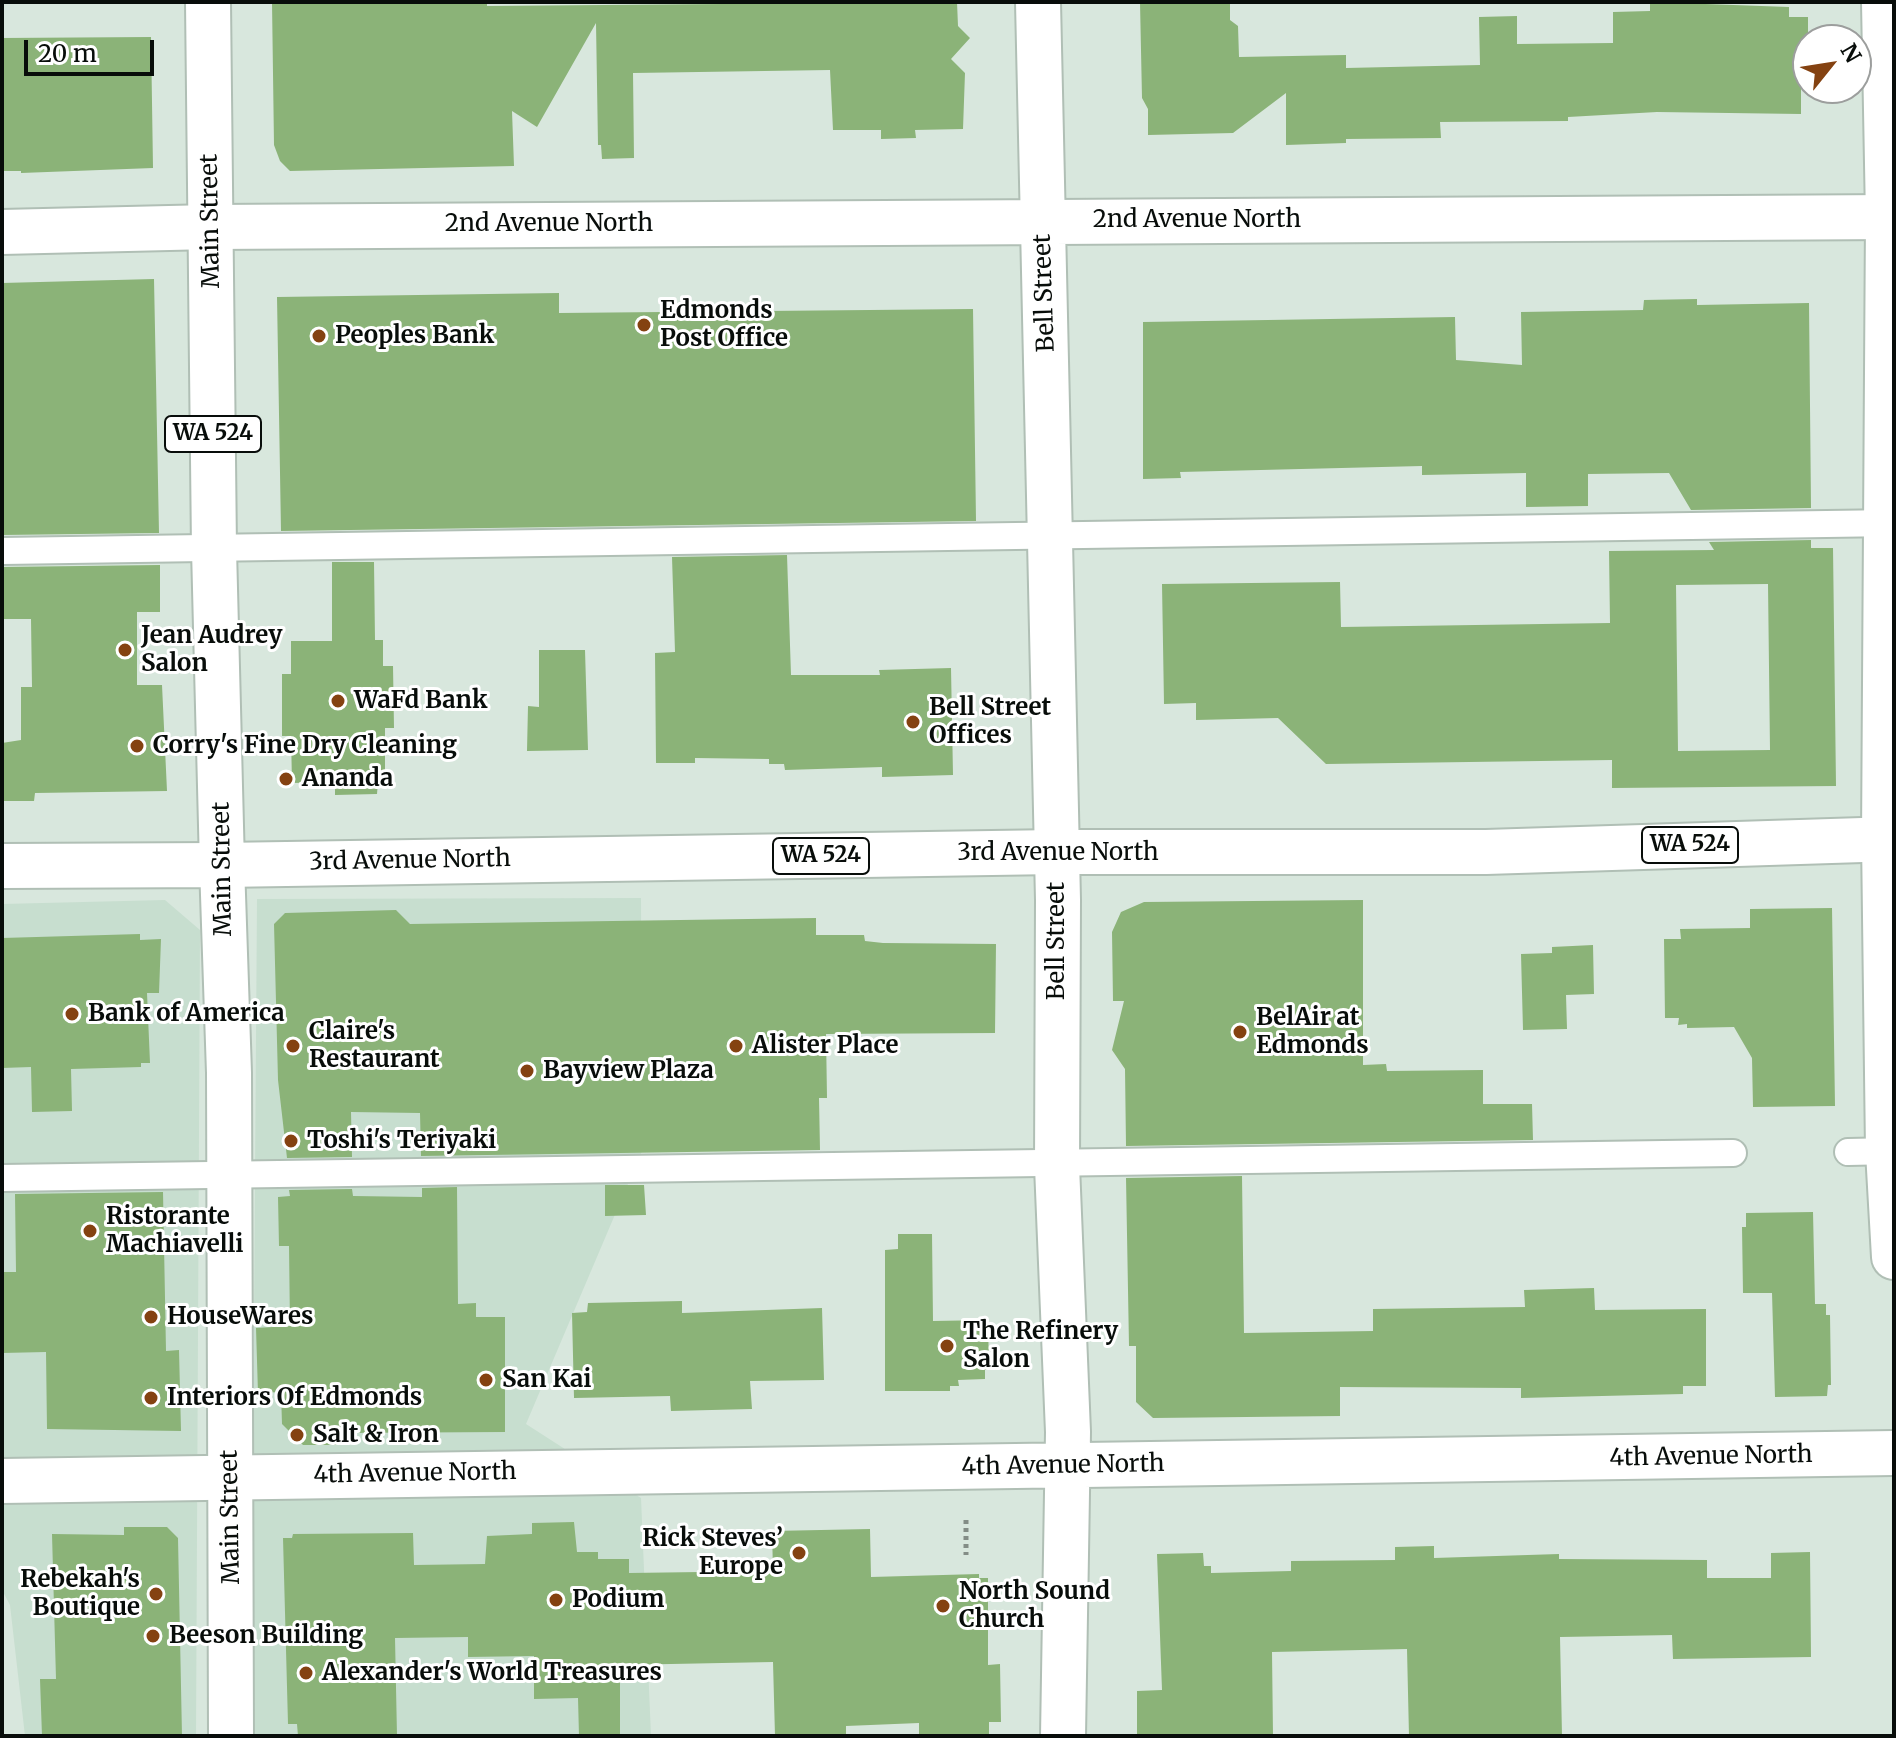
<!DOCTYPE html>
<html>
<head>
<meta charset="utf-8">
<style>
  body { margin:0 }
  #map { position:relative; width:1896px; height:1738px; overflow:hidden; background:#d8e7dd; font-family:Merriweather,serif }
  canvas { display:block }
  .frame { position:absolute; inset:0; border:4px solid #080d0a; pointer-events:none }
  .north { position:absolute; left:1792px; top:24px; width:80px; height:80px; box-sizing:border-box; background:#fff; border:2px solid #9c9e9d; border-radius:50%; rotate:60deg; font-size:22px; font-weight:700; line-height:32px; text-align:center; color:#080d0a }
  .north::after { content:''; display:block; margin:auto; width:28px; height:36px; background:#844211; clip-path:polygon(50% 0,100% 100%,50% 72%,0 100%) }
  .scale { position:absolute; left:24px; top:40px; width:130px; height:36px; box-sizing:border-box; border:4px solid #080d0a; border-top:0; padding-left:10px; font-size:24px; line-height:28px; white-space:nowrap; color:#080d0a; -webkit-text-stroke:6px #fff; paint-order:stroke }
</style>
</head>
<body>
<div id="map">
<canvas width="1896" height="1738"></canvas>
<div class="frame"></div>
<div class="north">N</div>
<div class="scale">20 m</div>
</div>
<script>
const ctx = document.querySelector('canvas').getContext('2d');
ctx.lineJoin = 'round';
function paint(path, color) { ctx.fillStyle = color; ctx.fill(path, 'evenodd'); }
const toPath = rows => new Path2D(rows.map(r => 'M' + r).join(''));
function stroke(path, color, width, dash) { ctx.strokeStyle = color; ctx.lineWidth = width; ctx.lineCap = dash ? 'butt' : 'round'; ctx.setLineDash(dash || []); ctx.stroke(path); }
function drawText(font, color, halo, rows, align = 'center') {
  ctx.font = font + ' Merriweather,serif'; ctx.lineWidth = 6; ctx.setLineDash([]); ctx.textBaseline = 'middle'; ctx.strokeStyle = halo; ctx.fillStyle = color; for (const [text, x, y, turn = 0] of rows) {
    ctx.save(); ctx.translate(x, y); ctx.rotate((+turn || 0) * Math.PI / 180); ctx.textAlign = isNaN(turn) ? turn : align; if (halo) ctx.strokeText(text, 0, 0); ctx.fillText(text, 0, 0); ctx.restore();
  }
}
const built = toPath([
  [641,898,642,1151,526,1424,641,1498,651,1736,251,1736,257,899],
  [165,900,200,930,196,1736,25,1736,10,1605,2,1590,2,904]
]);
const building = toPath([
  [272,2,487,2,487,6,957,2,958,26,970,38,951,59,965,73,963,129,915,130,916,138,881,139,881,130,833,130,830,70,633,73,634,158,602,159,601,145,598,145,596,23,537,127,512,111,514,166,290,171,280,161,274,145],
  [1140,2,1230,2,1230,20,1238,26,1239,57,1346,55,1346,68,1480,65,1479,17,1517,16,1517,44,1613,43,1613,12,1650,11,1650,2,1789,7,1789,17,1808,17,1808,66,1801,66,1801,114,1657,112,1568,117,1568,121,1440,122,1441,138,1346,139,1346,143,1286,145,1286,93,1233,133,1148,135,1148,109,1142,98],
  [151,37,153,168,21,173,21,171,2,171,2,38],
  [154,279,159,533,2,535,2,283],
  [559,293,559,313,973,309,976,521,281,531,277,297],
  [1697,299,1697,305,1809,303,1811,508,1691,510,1669,473,1588,474,1588,506,1526,507,1526,473,1422,475,1422,466,1180,472,1181,478,1143,479,1143,322,1455,317,1456,360,1522,365,1521,312,1643,310,1644,300],
  [1811,540,1811,548,1833,548,1836,786,1612,788,1612,760,1326,764,1278,718,1196,720,1196,703,1164,704,1162,584,1340,582,1341,627,1610,623,1609,551,1714,550,1709,542],
  [1768,584,1770,750,1678,751,1676,585],
  [787,555,791,675,880,675,879,670,951,668,953,775,882,777,882,767,785,770,784,764,769,764,769,759,695,758,695,763,656,763,655,653,675,652,672,557],
  [332,562,374,562,375,640,383,640,383,666,393,666,394,728,385,728,385,782,378,782,377,794,335,795,335,782,292,783,291,736,282,736,282,674,291,674,291,641,332,641],
  [160,565,160,612,137,612,137,685,162,685,167,791,35,793,34,801,2,801,2,743,21,740,21,687,32,687,31,619,2,619,2,567],
  [539,650,585,650,588,750,527,751,528,706,539,707],
  [1363,900,1363,1065,1386,1064,1387,1071,1483,1070,1483,1104,1532,1104,1533,1140,1126,1146,1125,1069,1112,1050,1124,1001,1113,1001,1112,932,1121,912,1144,902],
  [1832,908,1835,1106,1753,1107,1752,1058,1734,1027,1687,1028,1687,1024,1678,1025,1679,1018,1665,1018,1664,939,1681,939,1680,929,1750,928,1750,909],
  [396,910,410,924,816,918,816,935,864,935,865,941,883,943,996,944,995,1033,826,1034,827,1098,819,1098,820,1150,421,1156,420,1113,351,1112,352,1157,287,1158,278,1080,274,924,285,913],
  [140,934,140,940,161,939,159,993,147,993,150,1063,141,1063,141,1067,71,1069,72,1111,32,1112,31,1067,2,1068,2,938],
  [1593,945,1594,994,1566,995,1567,1029,1523,1030,1521,954,1552,953,1552,947],
  [1242,1176,1244,1333,1373,1331,1373,1309,1525,1307,1524,1290,1594,1288,1595,1310,1706,1309,1706,1386,1683,1386,1683,1394,1521,1398,1521,1388,1340,1387,1340,1416,1153,1418,1136,1402,1136,1346,1129,1346,1126,1178],
  [605,1185,644,1185,646,1215,605,1216],
  [457,1187,458,1304,476,1303,476,1317,505,1317,505,1432,337,1433,338,1445,303,1445,282,1424,281,1392,258,1393,256,1328,290,1326,289,1246,279,1246,278,1197,290,1196,289,1190,352,1189,353,1196,422,1197,422,1188],
  [163,1192,166,1351,179,1350,181,1431,47,1429,46,1352,2,1353,2,1272,16,1272,15,1194],
  [1813,1212,1815,1304,1826,1304,1826,1315,1830,1315,1831,1385,1828,1385,1827,1396,1775,1397,1772,1293,1743,1293,1742,1227,1746,1227,1746,1213],
  [898,1234,932,1234,933,1321,988,1320,989,1370,985,1370,985,1379,958,1380,959,1386,950,1386,950,1391,885,1391,885,1250,898,1249],
  [682,1301,682,1313,822,1308,824,1380,750,1381,752,1409,671,1411,670,1396,574,1398,572,1313,587,1312,588,1303],
  [574,1522,577,1552,598,1552,598,1559,629,1559,629,1573,773,1571,772,1531,870,1529,871,1577,979,1574,979,1578,988,1578,988,1665,1000,1664,1001,1722,989,1722,989,1736,919,1736,919,1723,846,1726,846,1736,775,1736,773,1662,620,1665,620,1736,579,1736,578,1698,534,1699,534,1656,468,1657,468,1637,395,1638,397,1736,298,1736,297,1724,288,1724,283,1538,292,1538,293,1534,413,1533,414,1565,485,1564,487,1536,532,1534,532,1523],
  [124,1527,167,1527,178,1538,182,1736,42,1736,40,1679,56,1679,52,1534,124,1535],
  [1434,1546,1434,1558,1559,1554,1559,1559,1707,1560,1707,1578,1771,1578,1771,1553,1810,1552,1811,1657,1673,1659,1672,1635,1560,1637,1562,1736,1409,1736,1407,1649,1272,1652,1273,1736,1137,1736,1137,1691,1162,1690,1157,1554,1203,1553,1204,1566,1211,1566,1211,1573,1291,1571,1291,1561,1395,1560,1395,1547]
]);
const path = toPath([
  [966,1520,966,1555]
]);
const lane = toPath([
  [2,551,1894,523],
  [1848,1152,1894,1151],
  [2,1178,1733,1153]
]);
const street = toPath([
  [1038,2,1058,900,1057,1166,1068,1432,1063,1736],
  [2,232,211,227,1894,217],
  [2,1481,1894,1453]
]);
const secondary = toPath([
  [1884,2,1888,217,1884,839,1888,1151,1894,1257],
  [2,866,222,865,229,1073,231,1736]
]);
const primary = toPath([
  [208,2,214,549,222,865,1056,852,1486,852,1894,839]
]);
const markers = [
  [644,325,8,"#844211"],
  [319,336,8,"#844211"],
  [125,650,8,"#844211"],
  [338,701,8,"#844211"],
  [913,722,8,"#844211"],
  [137,746,8,"#844211"],
  [286,779,8,"#844211"],
  [72,1014,8,"#844211"],
  [1240,1032,8,"#844211"],
  [293,1046,8,"#844211"],
  [736,1046,8,"#844211"],
  [527,1071,8,"#844211"],
  [291,1141,8,"#844211"],
  [90,1231,8,"#844211"],
  [151,1317,8,"#844211"],
  [947,1346,8,"#844211"],
  [486,1380,8,"#844211"],
  [151,1398,8,"#844211"],
  [297,1435,8,"#844211"],
  [799,1553,8,"#844211"],
  [156,1594,8,"#844211"],
  [556,1600,8,"#844211"],
  [943,1606,8,"#844211"],
  [153,1636,8,"#844211"],
  [306,1673,8,"#844211"]
];
const shields = [
  [213,434,96],
  [1690,845,96],
  [821,856,96]
];
const shieldNames = [
  ["WA 524",213,434],
  ["WA 524",1690,845],
  ["WA 524",821,856]
];
const streetNames = [
  ["2nd Avenue North",1197,220],
  ["Main Street",211,221,-91],
  ["2nd Avenue North",549,224],
  ["Bell Street",1045,293,-92],
  ["3rd Avenue North",1058,853],
  ["3rd Avenue North",410,861,-1],
  ["Main Street",223,869,-91],
  ["Bell Street",1057,941,-90],
  ["4th Avenue North",1711,1457,-1],
  ["4th Avenue North",1063,1466,-1],
  ["4th Avenue North",415,1474,-1],
  ["Main Street",231,1517,-91]
];
const poiNames = [
  ["Edmonds",660,311],
  ["Post Office",660,339],
  ["Peoples Bank",335,336],
  ["Jean Audrey",141,636],
  ["Salon",141,664],
  ["WaFd Bank",354,701],
  ["Bell Street",929,708],
  ["Offices",929,736],
  ["Corry's Fine Dry Cleaning",153,746],
  ["Ananda",302,779],
  ["Bank of America",88,1014],
  ["BelAir at",1256,1018],
  ["Edmonds",1256,1046],
  ["Claire's",309,1032],
  ["Restaurant",309,1060],
  ["Alister Place",752,1046],
  ["Bayview Plaza",543,1071],
  ["Toshi's Teriyaki",307,1141],
  ["Ristorante",106,1217],
  ["Machiavelli",106,1245],
  ["HouseWares",167,1317],
  ["The Refinery",963,1332],
  ["Salon",963,1360],
  ["San Kai",502,1380],
  ["Interiors Of Edmonds",167,1398],
  ["Salt & Iron",313,1435],
  ["Rick Steves’",783,1539,"right"],
  ["Europe",783,1567,"right"],
  ["Rebekah's",140,1580,"right"],
  ["Boutique",140,1608,"right"],
  ["North Sound",959,1592],
  ["Church",959,1620],
  ["Podium",572,1600],
  ["Beeson Building",169,1636],
  ["Alexander's World Treasures",322,1673]
];
paint(built, '#c7decf');
paint(building, '#8bb378');
stroke(lane, '#b0bfb5', 30);
stroke(street, '#b0bfb5', 48);
stroke(secondary, '#b0bfb5', 48);
stroke(primary, '#b0bfb5', 48);
stroke(path, '#838d86', 5, [4, 4]);
stroke(lane, '#fff', 26);
stroke(street, '#fff', 44);
stroke(secondary, '#fff', 44);
stroke(primary, '#fff', 44);
for (const [x, y, r, color] of markers) { const dot = new Path2D(); dot.arc(x, y, r, 0, 2 * Math.PI); ctx.fillStyle = color; ctx.fill(dot); stroke(dot, '#fff', 3); }
for (const [x, y, w] of shields) { const box = new Path2D(); box.roundRect(x - w / 2, y - 18, w, 36, 6); ctx.fillStyle = '#fff'; ctx.fill(box); stroke(box, '#080d0a', 2); }
drawText('bold 22px', '#080d0a', null, shieldNames);
drawText('24px', '#080d0a', '#fff', streetNames);
drawText('bold 24px', '#080d0a', '#fff', poiNames, 'left');
</script>
</body>
</html>
